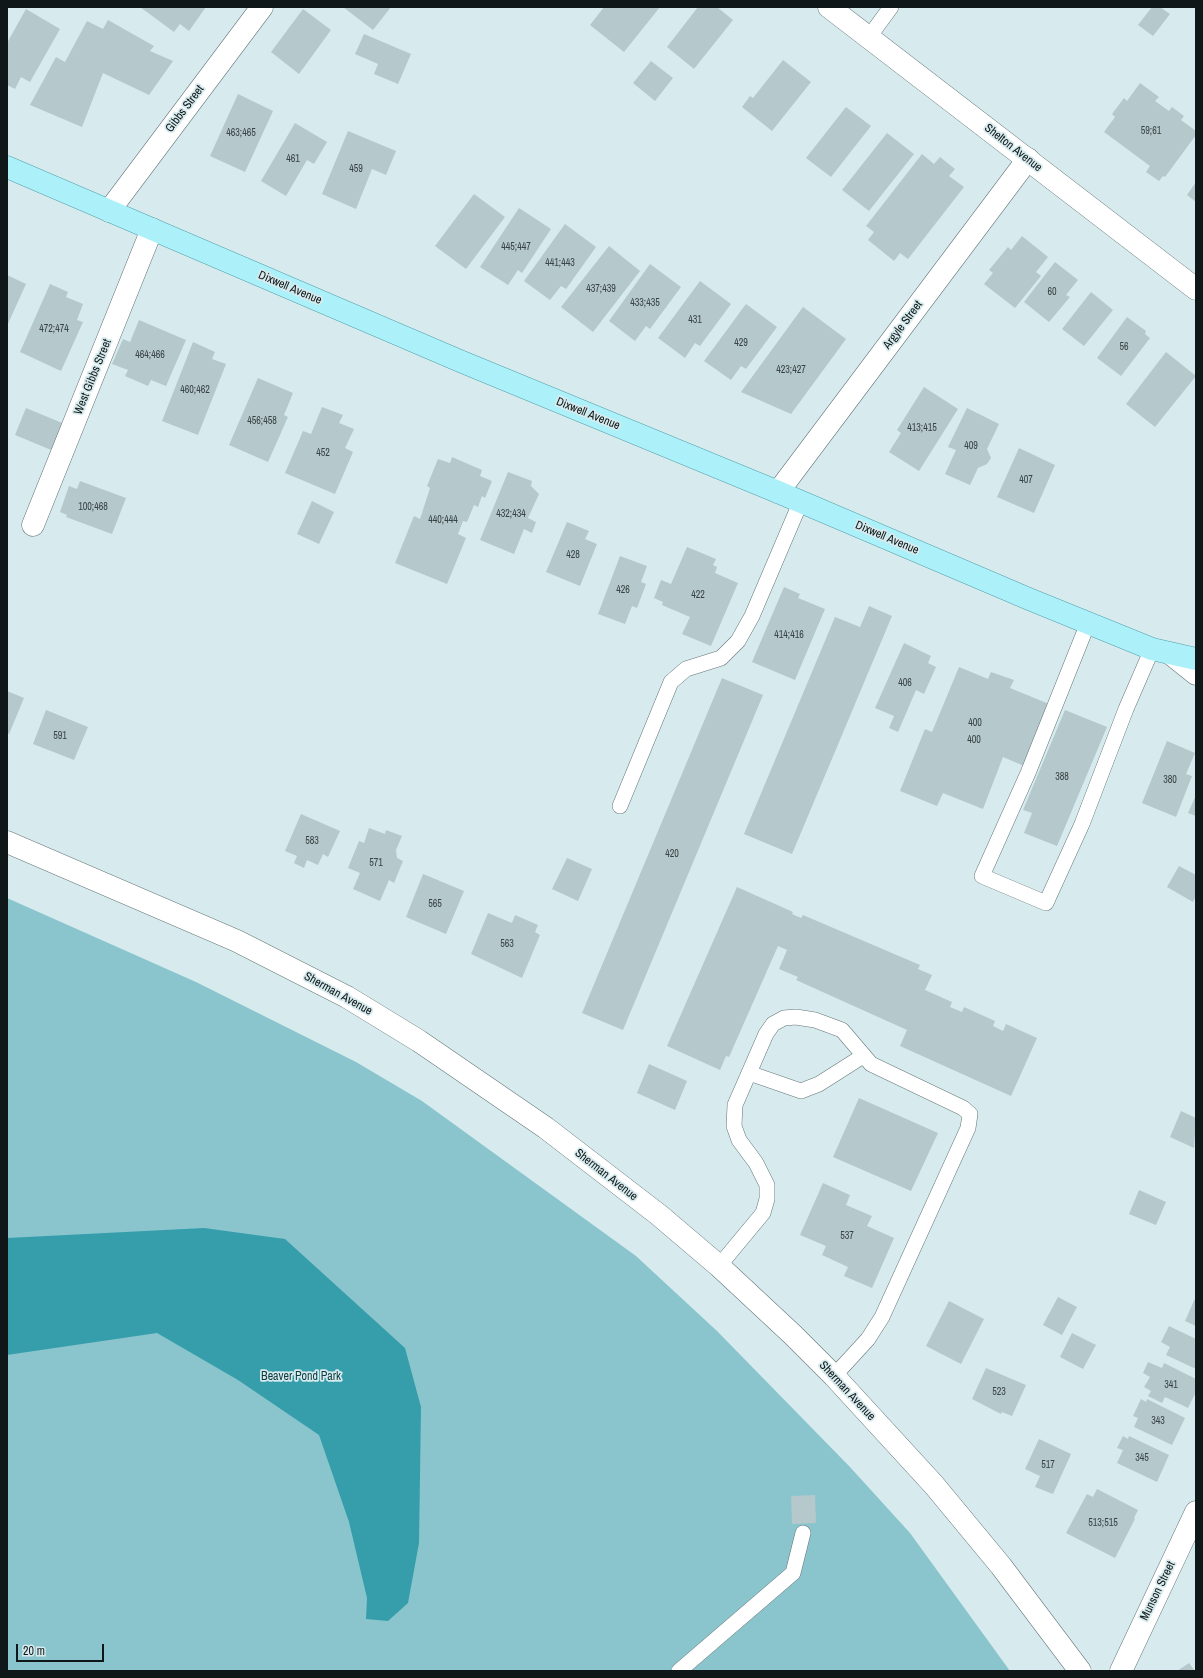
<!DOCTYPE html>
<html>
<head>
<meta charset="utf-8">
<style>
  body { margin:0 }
  #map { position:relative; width:1203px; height:1678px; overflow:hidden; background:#d7ebee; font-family:"Archivo Narrow",sans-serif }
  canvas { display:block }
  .frame { position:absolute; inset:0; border:8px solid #101718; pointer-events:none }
  .scale { position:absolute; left:16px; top:1644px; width:88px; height:18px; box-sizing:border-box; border:2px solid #101718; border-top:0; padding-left:5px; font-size:12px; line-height:14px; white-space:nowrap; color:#101718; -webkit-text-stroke:3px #d7ebee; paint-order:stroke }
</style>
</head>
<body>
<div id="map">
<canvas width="1203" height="1678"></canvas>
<div class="frame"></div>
<div class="scale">20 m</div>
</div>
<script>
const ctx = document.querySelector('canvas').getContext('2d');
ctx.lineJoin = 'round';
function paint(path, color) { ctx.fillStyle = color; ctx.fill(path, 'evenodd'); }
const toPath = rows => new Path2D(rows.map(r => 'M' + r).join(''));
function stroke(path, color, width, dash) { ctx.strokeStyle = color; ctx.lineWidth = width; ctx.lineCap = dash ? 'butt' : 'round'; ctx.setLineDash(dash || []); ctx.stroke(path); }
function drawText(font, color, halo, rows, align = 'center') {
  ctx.font = font + ' "Archivo Narrow",sans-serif'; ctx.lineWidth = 3.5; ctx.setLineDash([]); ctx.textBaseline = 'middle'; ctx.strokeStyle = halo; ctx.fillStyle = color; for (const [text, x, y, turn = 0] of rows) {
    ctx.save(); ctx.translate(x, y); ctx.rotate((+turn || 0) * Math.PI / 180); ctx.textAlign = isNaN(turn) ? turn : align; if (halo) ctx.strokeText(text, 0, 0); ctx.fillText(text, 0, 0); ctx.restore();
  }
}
const green = toPath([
  [7,898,196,982,356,1062,422,1101,636,1256,717,1331,850,1467,910,1533,1010,1671,7,1671]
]);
const water = toPath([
  [204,1228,285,1239,405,1348,421,1407,419,1543,408,1603,388,1621,366,1619,367,1598,349,1522,319,1435,238,1380,157,1333,7,1355,7,1238]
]);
const building = toPath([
  [140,7,206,7,189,31,180,24,174,32],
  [343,7,391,7,373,30],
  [604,7,660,7,624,52,590,25],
  [698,7,717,7,733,20,694,69,667,47],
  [1152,7,1160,7,1170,14,1153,36,1138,25],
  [26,9,60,29,30,82,21,77,15,89,7,85,7,43],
  [303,9,331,30,299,74,271,52],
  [108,20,154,46,150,51,173,61,149,95,103,73,82,127,30,105,56,57,65,62,87,21,103,29],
  [364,34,411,54,398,84,374,74,378,64,355,54],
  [783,60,811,82,772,131,742,107,750,96,753,98],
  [651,61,673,78,655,101,633,83],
  [1140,83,1159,97,1155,101,1169,111,1172,107,1184,116,1181,120,1196,131,1196,135,1165,177,1163,176,1159,181,1146,172,1150,166,1104,132,1115,117,1112,114,1124,98,1127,101],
  [238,94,273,111,245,172,210,156],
  [846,107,871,126,831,177,806,158],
  [295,123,327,142,314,164,307,160,286,196,261,181],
  [348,131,396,151,386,175,372,169,356,209,322,194],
  [887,133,914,154,869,211,842,190],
  [922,154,934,164,940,157,955,169,949,176,964,187,908,259,900,253,894,261,868,240,874,232,866,226],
  [1196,182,1196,202,1187,195],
  [474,194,505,217,466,269,435,246],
  [519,208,551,229,522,273,518,270,508,285,480,267],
  [565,224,596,247,566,289,561,286,550,300,524,281],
  [1022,236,1048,257,1036,272,1041,276,1015,308,984,284,993,273,989,270,1008,247,1011,250],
  [609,246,640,271,593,332,561,307],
  [1055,262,1078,280,1066,295,1070,297,1049,322,1024,302],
  [650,264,681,287,650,329,646,326,635,341,609,321],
  [7,275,26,284,7,326],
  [700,281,731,304,700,346,695,343,685,358,658,338],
  [50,284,68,292,66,297,83,304,77,320,83,322,61,371,20,352],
  [1091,292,1113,310,1084,346,1062,329],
  [746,304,777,327,746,369,741,366,731,380,704,361],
  [803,307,846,339,791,414,741,392],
  [1127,317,1146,331,1145,334,1150,338,1121,376,1097,358],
  [139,320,186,340,166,386,151,380,148,386,125,376,128,370,112,364,123,339,130,342],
  [193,342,215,352,212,359,226,364,198,435,162,421],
  [1166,352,1196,376,1155,427,1126,404],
  [258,378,293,393,284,415,288,417,268,462,229,445],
  [924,387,958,409,919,471,889,452,901,433,897,430],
  [322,407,343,415,339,423,354,429,345,448,353,452,335,494,285,473,303,431,311,434],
  [26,408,67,425,56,452,15,435],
  [967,408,999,424,987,449,991,458,987,464,978,468,970,485,945,474,956,450,948,447],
  [1019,448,1055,465,1034,513,997,497],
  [452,457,482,470,480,476,492,481,485,498,482,496,478,507,474,505,467,522,463,521,458,534,466,538,447,584,395,563,414,516,420,519,430,488,427,486,438,459,450,463],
  [508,472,532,481,531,486,539,494,528,518,536,522,532,533,524,529,514,554,480,540],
  [80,481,126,498,112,534,66,517,67,515,60,512,69,486,77,489],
  [312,501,334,512,319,544,297,534],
  [567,522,589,531,585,539,597,544,580,586,546,572],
  [687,547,716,559,713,565,717,567,715,573,738,583,711,646,682,634,690,617,662,605,663,602,654,598,661,580,671,584],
  [620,556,647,566,641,582,646,584,637,608,632,606,625,624,598,614],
  [784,587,800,594,798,598,825,609,795,680,752,662],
  [869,606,892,616,792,854,744,834,835,617,860,627],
  [904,643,931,656,928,663,936,667,924,694,916,690,898,732,889,728,894,716,875,708],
  [959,667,988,679,991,672,1014,680,1010,688,1049,704,1024,766,1003,757,983,809,943,793,937,806,900,791,925,729,932,732],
  [722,678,763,695,623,1030,582,1013],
  [7,691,24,698,9,734,7,733],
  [46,710,88,727,74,760,33,744],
  [1065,710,1107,727,1057,846,1024,833,1032,813,1023,810],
  [1167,741,1195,753,1186,774,1192,776,1176,817,1142,803],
  [1196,795,1196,816,1188,813],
  [301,814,340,831,328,857,323,854,318,865,307,860,304,868,294,863,297,856,285,851],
  [369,828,385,834,386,830,402,836,396,850,397,858,403,861,394,883,389,880,380,901,353,889,360,873,348,868,359,841,364,843],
  [567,858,592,869,578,901,552,889],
  [1179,866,1196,875,1196,896,1193,902,1167,887],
  [423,874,464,891,446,934,406,917],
  [737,887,793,912,792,914,801,918,803,915,920,965,918,969,932,975,925,990,952,1002,950,1007,962,1012,964,1007,995,1021,993,1026,1003,1031,1006,1024,1037,1038,1011,1096,900,1046,907,1030,796,980,798,977,779,969,787,950,778,946,729,1057,726,1056,720,1070,667,1046],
  [488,913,512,923,515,915,538,925,535,932,540,935,522,978,471,954],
  [649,1064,687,1081,675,1110,637,1093],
  [859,1098,938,1133,911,1191,833,1157],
  [1181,1111,1196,1118,1194,1148,1170,1137],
  [823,1183,850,1195,846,1205,872,1216,867,1226,894,1238,872,1288,844,1276,848,1267,822,1255,826,1246,800,1235],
  [1139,1190,1166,1202,1156,1225,1129,1214],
  [1196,1296,1196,1326,1185,1321],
  [1058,1297,1077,1307,1062,1335,1043,1325],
  [949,1301,984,1319,961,1364,926,1346],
  [1169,1326,1196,1339,1196,1369,1166,1355,1170,1347,1161,1342],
  [1072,1333,1096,1345,1083,1369,1060,1357],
  [1148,1362,1162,1368,1164,1363,1196,1379,1196,1392,1188,1408,1165,1397,1162,1403,1148,1396,1151,1391,1144,1387,1150,1377,1143,1373],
  [986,1368,1026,1385,1012,1416,1002,1412,1001,1414,972,1399],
  [1141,1399,1146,1402,1147,1399,1185,1418,1172,1445,1134,1427,1138,1418,1133,1416],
  [1123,1436,1128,1439,1129,1436,1169,1455,1157,1482,1117,1463,1123,1450,1117,1448],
  [1039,1439,1071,1454,1053,1494,1035,1487,1040,1476,1025,1469],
  [1097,1489,1138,1510,1134,1518,1135,1519,1115,1558,1066,1533,1087,1494,1093,1497],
  [815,1495,816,1523,792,1524,791,1496],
  [1189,1663,1195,1671,1177,1671]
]);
const service = toPath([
  [869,37,891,7],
  [1088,623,1028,773,982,876,1046,903,1082,824,1126,709,1152,649],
  [620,806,671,682,686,669,721,658,738,641,752,616,801,501],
  [749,1073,801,1091,819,1084,863,1056],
  [719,1266,763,1213,767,1199,767,1185,756,1163,739,1140,734,1126,735,1105,766,1034,773,1024,784,1018,796,1017,815,1020,842,1030,871,1064,963,1108,970,1114,968,1128,882,1317,868,1339,834,1376],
  [679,1671,793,1573,803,1533]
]);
const minor = toPath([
  [109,211,262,7],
  [778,492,1028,159],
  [33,525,152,229],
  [1121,1671,1196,1512]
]);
const tertiary = toPath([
  [829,7,1196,289]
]);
const secondary = toPath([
  [1171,654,1196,674],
  [7,842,237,941,347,997,419,1041,546,1128,659,1215,719,1266,793,1335,834,1376,934,1485,1001,1566,1080,1671]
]);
const primary = toPath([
  [7,167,460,361,778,492,1029,599,1152,649,1196,659]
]);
const numberNames = [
  ["59;61",1151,131],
  ["463;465",241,133],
  ["461",293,159],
  ["459",356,169],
  ["445;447",516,247],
  ["441;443",560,263],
  ["437;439",601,289],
  ["60",1052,292],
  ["433;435",645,303],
  ["431",695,320],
  ["472;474",54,329],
  ["429",741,343],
  ["56",1124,347],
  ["464;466",150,355],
  ["423;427",791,370],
  ["460;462",195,390],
  ["456;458",262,421],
  ["413;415",922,428],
  ["409",971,446],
  ["452",323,453],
  ["407",1026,480],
  ["100;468",93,507],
  ["432;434",511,514],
  ["440;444",443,520],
  ["428",573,555],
  ["426",623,590],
  ["422",698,595],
  ["414;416",789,635],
  ["406",905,683],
  ["400",975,723],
  ["591",60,736],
  ["400",974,740],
  ["388",1062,777],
  ["380",1170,780],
  ["583",312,841],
  ["420",672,854],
  ["571",376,863],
  ["565",435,904],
  ["563",507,944],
  ["537",847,1236],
  ["341",1171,1385],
  ["523",999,1392],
  ["343",1158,1421],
  ["345",1142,1458],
  ["517",1048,1465],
  ["513;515",1103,1523]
];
const streetNames = [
  ["Gibbs Street",185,109,-53],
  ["Shelton Avenue",1013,148,38],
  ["Dixwell Avenue",290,288,23],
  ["Argyle Street",903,325,-53],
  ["West Gibbs Street",93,377,-68],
  ["Dixwell Avenue",588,414,22],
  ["Dixwell Avenue",887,538,23],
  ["Sherman Avenue",338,994,29],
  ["Sherman Avenue",606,1175,38],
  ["Sherman Avenue",847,1391,47],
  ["Munson Street",1158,1591,-64]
];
const parkNames = [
  ["Beaver Pond Park",301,1377]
];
paint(green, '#8ac5cd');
paint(water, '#369eab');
paint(building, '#b5c8cb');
stroke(service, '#647679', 16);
stroke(minor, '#647679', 23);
stroke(tertiary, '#647679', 23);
stroke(secondary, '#647679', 23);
stroke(primary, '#529fa9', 23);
stroke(service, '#fff', 15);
stroke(minor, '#fff', 22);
stroke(tertiary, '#fff', 22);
stroke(secondary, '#fff', 22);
stroke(primary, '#acf1fa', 22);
drawText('10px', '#394345', null, numberNames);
drawText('12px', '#101718', '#d7ebee', streetNames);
drawText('12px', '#093a3f', '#d7ebee', parkNames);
</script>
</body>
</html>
